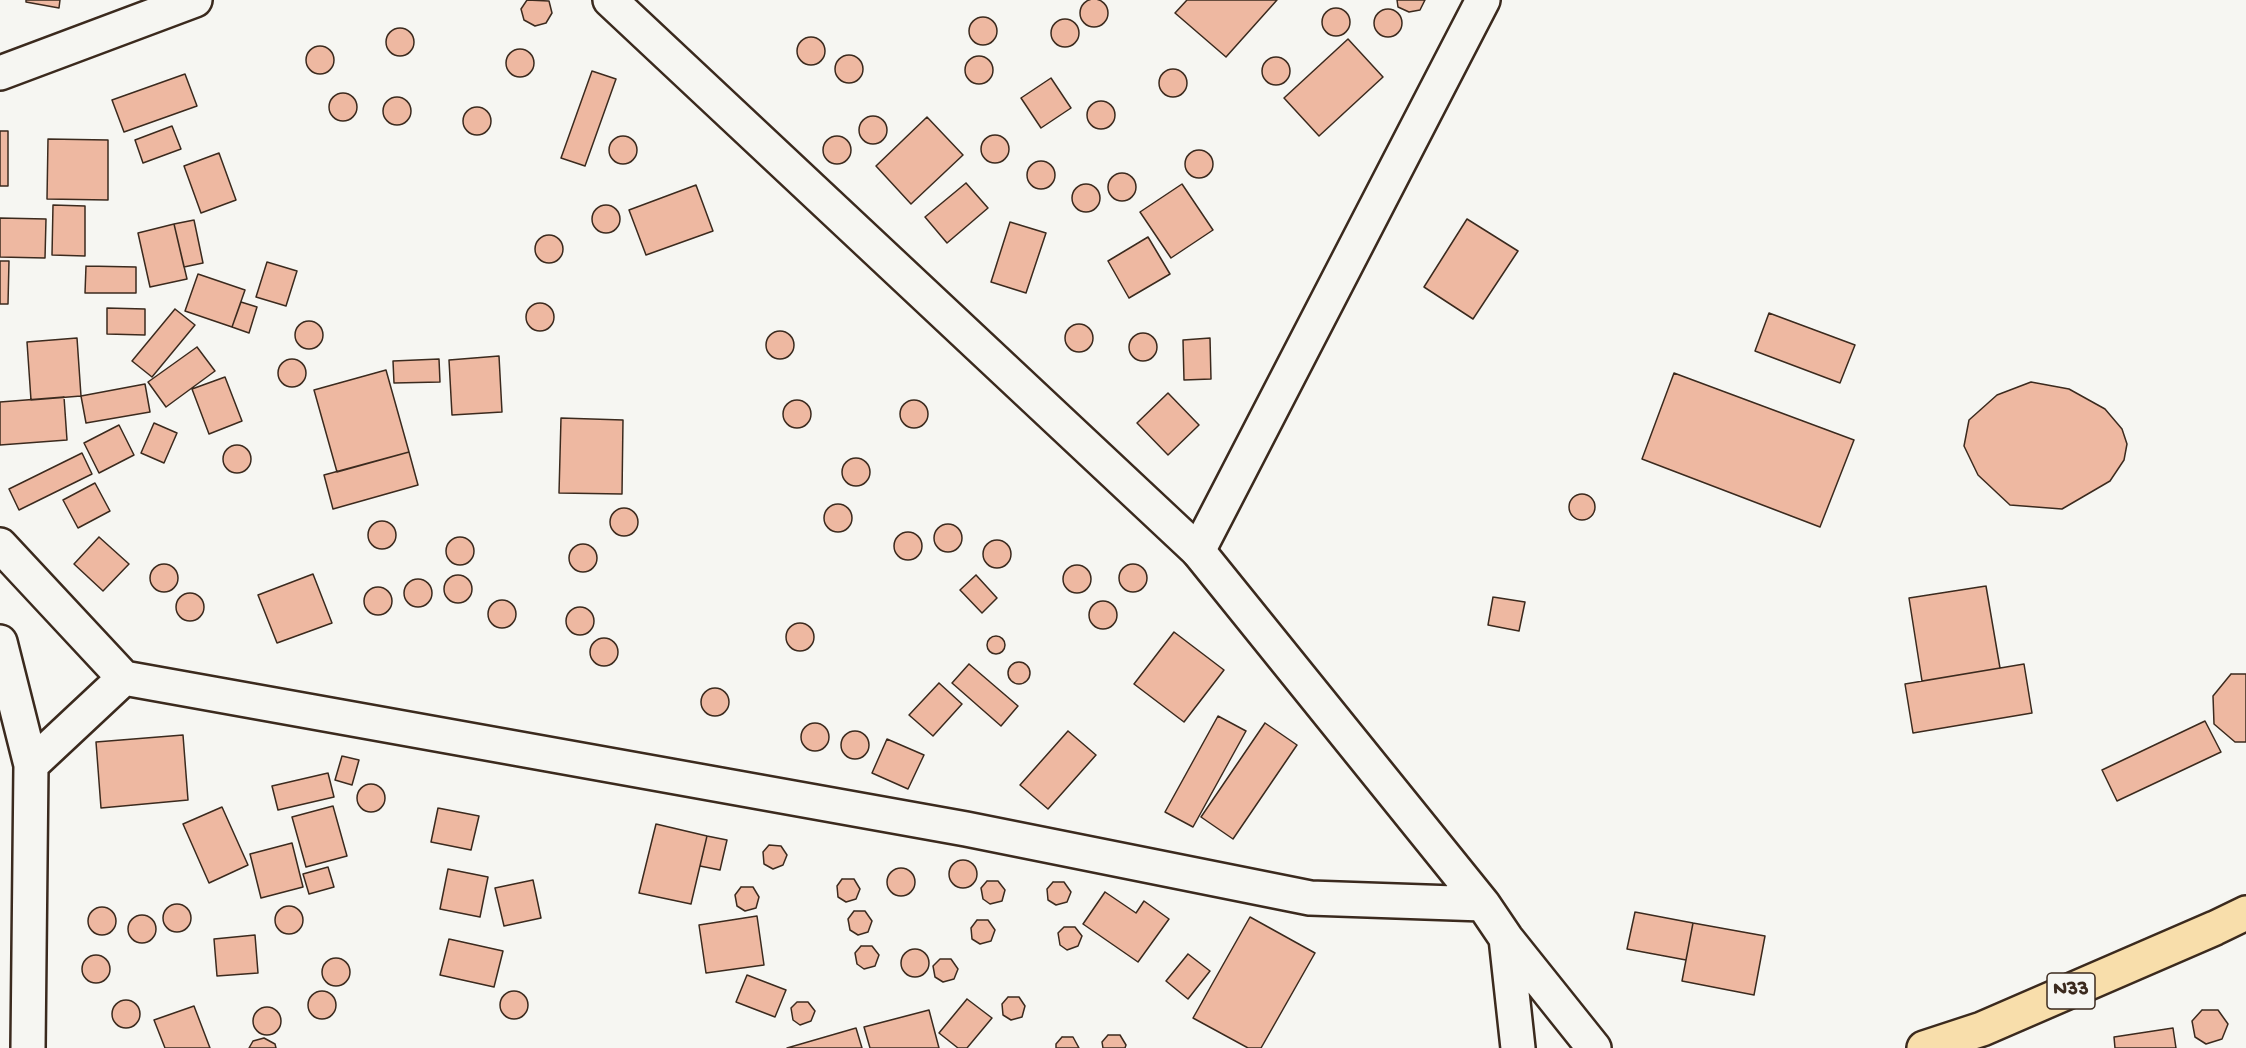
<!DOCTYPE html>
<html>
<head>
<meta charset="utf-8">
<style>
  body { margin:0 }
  canvas { display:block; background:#f6f6f2 }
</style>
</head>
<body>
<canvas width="2246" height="1048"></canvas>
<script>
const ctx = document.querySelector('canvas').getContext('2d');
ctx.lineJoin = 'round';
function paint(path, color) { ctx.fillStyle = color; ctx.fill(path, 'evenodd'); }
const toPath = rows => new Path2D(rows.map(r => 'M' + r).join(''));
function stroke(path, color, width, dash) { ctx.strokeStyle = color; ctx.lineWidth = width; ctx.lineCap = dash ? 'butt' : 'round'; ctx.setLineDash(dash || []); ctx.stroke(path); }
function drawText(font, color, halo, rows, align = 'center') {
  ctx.font = font + ' "Gochi Hand",sans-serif'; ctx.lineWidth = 4.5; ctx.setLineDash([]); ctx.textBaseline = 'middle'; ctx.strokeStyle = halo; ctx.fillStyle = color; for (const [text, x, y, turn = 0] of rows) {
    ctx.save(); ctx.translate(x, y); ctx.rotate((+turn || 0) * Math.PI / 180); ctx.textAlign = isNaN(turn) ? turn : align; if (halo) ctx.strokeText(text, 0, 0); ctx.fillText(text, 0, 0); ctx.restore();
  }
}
const building = toPath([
  '1080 13a14 14 0 1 1 28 0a14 14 0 1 1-28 0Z',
  [26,0,60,0,59,8,26,2,26,0],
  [527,0,549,1,552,13,546,23,535,26,524,20,521,9,527,0],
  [1187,0,1277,0,1226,57,1175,13,1187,0],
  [1397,0,1425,0,1420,10,1409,12,1398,7,1397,0],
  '1322 22a14 14 0 1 1 28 0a14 14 0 1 1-28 0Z',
  '1374 23a14 14 0 1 1 28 0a14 14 0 1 1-28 0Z',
  '969 31a14 14 0 1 1 28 0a14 14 0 1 1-28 0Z',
  '1051 33a14 14 0 1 1 28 0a14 14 0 1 1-28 0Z',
  '386 42a14 14 0 1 1 28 0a14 14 0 1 1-28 0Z',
  '797 51a14 14 0 1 1 28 0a14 14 0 1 1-28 0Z',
  [1348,39,1383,77,1319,136,1284,98,1348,39],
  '306 60a14 14 0 1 1 28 0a14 14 0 1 1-28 0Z',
  '506 63a14 14 0 1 1 28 0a14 14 0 1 1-28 0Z',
  '835 69a14 14 0 1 1 28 0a14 14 0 1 1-28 0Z',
  '965 70a14 14 0 1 1 28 0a14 14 0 1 1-28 0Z',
  '1262 71a14 14 0 1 1 28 0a14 14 0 1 1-28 0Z',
  '1159 83a14 14 0 1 1 28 0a14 14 0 1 1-28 0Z',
  [592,71,616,79,585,166,561,158,592,71],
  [185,74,197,106,124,132,112,100,185,74],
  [1051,78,1071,108,1041,128,1021,98,1051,78],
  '329 107a14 14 0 1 1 28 0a14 14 0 1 1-28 0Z',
  '383 111a14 14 0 1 1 28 0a14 14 0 1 1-28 0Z',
  '1087 115a14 14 0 1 1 28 0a14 14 0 1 1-28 0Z',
  '463 121a14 14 0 1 1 28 0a14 14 0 1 1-28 0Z',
  '859 130a14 14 0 1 1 28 0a14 14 0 1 1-28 0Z',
  [927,117,963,155,911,204,876,166,927,117],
  [172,126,181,149,143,163,135,140,172,126],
  [0,131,8,131,8,186,0,186,0,131],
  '981 149a14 14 0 1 1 28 0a14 14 0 1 1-28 0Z',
  '609 150a14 14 0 1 1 28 0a14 14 0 1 1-28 0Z',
  '823 150a14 14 0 1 1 28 0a14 14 0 1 1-28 0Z',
  [48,139,108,140,108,200,47,199,48,139],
  '1185 164a14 14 0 1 1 28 0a14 14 0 1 1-28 0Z',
  [219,153,236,200,201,213,184,166,219,153],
  '1027 175a14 14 0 1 1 28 0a14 14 0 1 1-28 0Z',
  '1108 187a14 14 0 1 1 28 0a14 14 0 1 1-28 0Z',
  [966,183,988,208,947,243,925,217,966,183],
  '1072 198a14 14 0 1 1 28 0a14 14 0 1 1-28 0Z',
  [1182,184,1213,230,1171,258,1140,212,1182,184],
  [696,185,713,231,646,255,629,210,696,185],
  '592 219a14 14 0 1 1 28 0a14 14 0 1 1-28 0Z',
  [53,205,85,206,85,256,52,255,53,205],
  [0,218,46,219,45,258,0,257,0,218],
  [1467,219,1518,251,1473,319,1424,287,1467,219],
  [194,220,203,263,184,267,174,224,194,220],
  [1010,222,1046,233,1026,293,991,282,1010,222],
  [174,224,187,279,150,287,138,233,174,224],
  '535 249a14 14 0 1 1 28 0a14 14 0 1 1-28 0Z',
  [1148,237,1170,274,1129,298,1108,261,1148,237],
  [0,261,9,261,8,304,0,304,0,261],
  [267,262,297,271,286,306,256,297,267,262],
  [86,266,136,267,136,293,85,293,86,266],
  [198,274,245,290,232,327,185,311,198,274],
  [241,302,257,307,249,333,232,327,241,302],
  '526 317a14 14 0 1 1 28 0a14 14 0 1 1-28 0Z',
  [107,308,145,309,145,335,107,334,107,308],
  [175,309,195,325,152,377,132,361,175,309],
  [1769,313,1855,345,1840,383,1755,351,1769,313],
  '295 335a14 14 0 1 1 28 0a14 14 0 1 1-28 0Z',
  '1065 338a14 14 0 1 1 28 0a14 14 0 1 1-28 0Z',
  '766 345a14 14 0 1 1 28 0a14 14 0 1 1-28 0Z',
  '1129 347a14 14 0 1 1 28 0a14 14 0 1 1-28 0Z',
  [77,338,81,396,31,400,27,342,77,338],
  [1210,338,1211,379,1184,380,1183,340,1210,338],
  [197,347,215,371,166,407,148,382,197,347],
  [499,356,502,412,452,415,449,360,499,356],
  '278 373a14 14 0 1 1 28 0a14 14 0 1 1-28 0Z',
  [439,359,440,382,394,383,393,361,439,359],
  [386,370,409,452,337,472,314,390,386,370],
  [1674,373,1854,440,1820,527,1642,459,1674,373],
  [225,377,242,421,209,434,192,389,225,377],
  [2031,382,2069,389,2105,409,2122,429,2127,444,2124,460,2110,481,2062,509,2010,505,1978,475,1964,446,1969,420,1997,395,2031,382],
  [145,384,150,412,86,423,81,396,145,384],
  [1168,393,1199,425,1168,455,1137,423,1168,393],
  [64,397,67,440,0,445,0,402,64,397],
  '900 414a14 14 0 1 1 28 0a14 14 0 1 1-28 0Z',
  '783 414a14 14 0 1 1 28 0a14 14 0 1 1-28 0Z',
  [561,418,623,420,622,494,559,493,561,418],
  [154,423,177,433,164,463,141,453,154,423],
  [119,425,134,455,99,473,84,443,119,425],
  '223 459a14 14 0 1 1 28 0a14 14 0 1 1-28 0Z',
  [409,452,418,485,333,509,324,475,409,452],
  [82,453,92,474,19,510,9,489,82,453],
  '842 472a14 14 0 1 1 28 0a14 14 0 1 1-28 0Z',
  [95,483,110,511,78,528,63,500,95,483],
  '1569 507a13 13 0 1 1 26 0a13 13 0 1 1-26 0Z',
  '824 518a14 14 0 1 1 28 0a14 14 0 1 1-28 0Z',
  '610 522a14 14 0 1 1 28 0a14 14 0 1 1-28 0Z',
  '368 535a14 14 0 1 1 28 0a14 14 0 1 1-28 0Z',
  '934 538a14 14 0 1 1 28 0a14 14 0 1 1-28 0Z',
  '894 546a14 14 0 1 1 28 0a14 14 0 1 1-28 0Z',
  '446 551a14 14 0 1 1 28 0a14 14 0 1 1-28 0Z',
  [99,537,129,564,103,591,74,564,99,537],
  '983 554a14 14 0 1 1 28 0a14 14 0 1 1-28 0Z',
  '569 558a14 14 0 1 1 28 0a14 14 0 1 1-28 0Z',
  '150 578a14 14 0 1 1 28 0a14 14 0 1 1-28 0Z',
  '1119 578a14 14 0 1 1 28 0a14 14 0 1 1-28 0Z',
  '1063 579a14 14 0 1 1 28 0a14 14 0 1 1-28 0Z',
  [313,574,332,623,277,643,258,595,313,574],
  '444 589a14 14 0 1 1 28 0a14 14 0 1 1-28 0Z',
  [976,575,997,598,982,613,960,590,976,575],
  '404 593a14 14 0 1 1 28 0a14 14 0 1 1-28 0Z',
  [1986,586,2000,668,1922,681,1909,598,1986,586],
  '364 601a14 14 0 1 1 28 0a14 14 0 1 1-28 0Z',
  '176 607a14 14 0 1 1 28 0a14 14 0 1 1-28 0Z',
  [1493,597,1525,602,1519,631,1488,625,1493,597],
  '488 614a14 14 0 1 1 28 0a14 14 0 1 1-28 0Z',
  '1089 615a14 14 0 1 1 28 0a14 14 0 1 1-28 0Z',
  '566 621a14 14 0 1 1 28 0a14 14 0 1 1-28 0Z',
  '786 637a14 14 0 1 1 28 0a14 14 0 1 1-28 0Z',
  [1174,632,1224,670,1184,722,1134,684,1174,632],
  '987 645a9 9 0 1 1 18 0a9 9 0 1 1-18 0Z',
  '590 652a14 14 0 1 1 28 0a14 14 0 1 1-28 0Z',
  '1008 673a11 11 0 1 1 22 0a11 11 0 1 1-22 0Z',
  [969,664,1018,706,1001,726,952,683,969,664],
  [2024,664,2032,713,1913,733,1905,684,2024,664],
  [2231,674,2246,674,2246,742,2235,742,2214,724,2213,696,2231,674],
  [939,683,962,704,933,736,909,715,939,683],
  '701 702a14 14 0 1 1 28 0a14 14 0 1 1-28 0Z',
  [1218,716,1246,731,1193,827,1165,812,1218,716],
  [2205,721,2221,752,2117,801,2102,770,2205,721],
  '801 737a14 14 0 1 1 28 0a14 14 0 1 1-28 0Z',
  [1265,723,1297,745,1233,839,1201,817,1265,723],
  '841 745a14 14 0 1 1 28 0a14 14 0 1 1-28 0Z',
  [1068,731,1096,755,1048,809,1020,785,1068,731],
  [183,735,188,800,101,808,96,742,183,735],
  [887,739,924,755,908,789,872,773,887,739],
  [342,756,359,760,352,785,335,780,342,756],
  [328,773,334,797,278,810,272,786,328,773],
  '357 798a14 14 0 1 1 28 0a14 14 0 1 1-28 0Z',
  [333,806,347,856,306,867,292,817,333,806],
  [222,807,248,865,209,883,183,824,222,807],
  [438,808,479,816,471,850,431,842,438,808],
  [656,824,707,836,691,904,639,893,656,824],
  [707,836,727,840,720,870,700,866,707,836],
  [292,843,303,887,261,898,250,854,292,843],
  [769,845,781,846,787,855,783,865,773,869,764,864,763,852,769,845],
  '949 874a14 14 0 1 1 28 0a14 14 0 1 1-28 0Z',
  [328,867,334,887,309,894,303,874,328,867],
  '887 882a14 14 0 1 1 28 0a14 14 0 1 1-28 0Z',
  [448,869,488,877,480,917,440,909,448,869],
  [842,879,854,879,860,889,856,899,846,902,838,897,837,886,842,879],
  [533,880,541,918,504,926,495,888,533,880],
  [987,881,998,881,1005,890,1002,901,990,904,983,899,981,888,987,881],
  [1053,882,1064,882,1071,892,1067,902,1056,905,1048,900,1047,889,1053,882],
  [741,887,753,887,759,897,756,908,745,911,737,906,735,895,741,887],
  [1105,892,1136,913,1144,901,1169,919,1138,962,1083,924,1105,892],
  '163 918a14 14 0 1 1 28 0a14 14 0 1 1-28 0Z',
  '275 920a14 14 0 1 1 28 0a14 14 0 1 1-28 0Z',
  '88 921a14 14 0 1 1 28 0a14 14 0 1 1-28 0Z',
  [854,911,865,911,872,921,868,932,858,935,850,930,848,919,854,911],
  [1635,912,1693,923,1686,960,1627,949,1635,912],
  '128 929a14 14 0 1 1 28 0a14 14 0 1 1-28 0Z',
  [757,916,764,965,706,973,699,925,757,916],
  [1250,917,1315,953,1261,1048,1248,1048,1193,1018,1250,917],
  [977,920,988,920,995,930,991,941,980,944,972,939,971,928,977,920],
  [1693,923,1765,936,1754,995,1682,981,1693,923],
  [1064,927,1075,927,1082,936,1078,946,1067,950,1060,945,1058,933,1064,927],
  [255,935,258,973,217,976,214,939,255,935],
  [449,939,503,951,494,987,440,975,449,939],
  [861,946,872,946,879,955,875,966,864,969,857,964,855,953,861,946],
  '901 963a14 14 0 1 1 28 0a14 14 0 1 1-28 0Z',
  [1188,954,1210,971,1188,999,1166,981,1188,954],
  '82 969a14 14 0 1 1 28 0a14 14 0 1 1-28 0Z',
  '322 972a14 14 0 1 1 28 0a14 14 0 1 1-28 0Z',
  [940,959,951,959,958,969,954,979,943,982,935,977,933,966,940,959],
  [747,975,786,990,775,1017,736,1002,747,975],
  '308 1005a14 14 0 1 1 28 0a14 14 0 1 1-28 0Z',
  '500 1005a14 14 0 1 1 28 0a14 14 0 1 1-28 0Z',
  [1008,997,1019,997,1025,1006,1022,1017,1011,1020,1003,1015,1002,1004,1008,997],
  [967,999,992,1018,967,1048,958,1048,939,1033,967,999],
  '112 1014a14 14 0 1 1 28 0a14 14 0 1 1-28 0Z',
  [797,1002,808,1002,815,1011,811,1021,800,1025,793,1020,791,1008,797,1002],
  [194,1006,210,1048,165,1048,154,1020,194,1006],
  '253 1021a14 14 0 1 1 28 0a14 14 0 1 1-28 0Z',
  [929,1010,939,1048,870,1048,864,1027,929,1010],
  [2202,1010,2218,1010,2228,1024,2222,1039,2206,1044,2195,1037,2192,1021,2202,1010],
  [856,1028,862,1048,787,1048,856,1028],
  [2173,1028,2176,1048,2115,1048,2114,1037,2173,1028],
  [1108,1035,1120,1035,1126,1045,1125,1048,1103,1048,1102,1042,1108,1035],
  [1062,1037,1073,1037,1079,1048,1056,1048,1056,1044,1062,1037],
  [264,1038,275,1044,276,1048,249,1048,253,1041,264,1038]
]);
const street = toPath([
  [0,73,195,0],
  [1198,551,1483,0]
]);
const secondary = toPath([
  [610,0,1198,551,1483,904,1506,938,1594,1048],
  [0,545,124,678,966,829,1310,898,1483,904],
  [0,642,31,765,28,1048],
  [31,765,124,678],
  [1506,938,1518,1048]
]);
const primary = toPath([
  [1924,1048,1982,1029,2215,928,2246,913]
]);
const shields = [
  [2071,991,48]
];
const shieldNames = [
  ["N33",2071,991]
];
paint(building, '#eeb8a1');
stroke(building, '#3b2a1e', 1.5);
stroke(street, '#3b2a1e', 38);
stroke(secondary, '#3b2a1e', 38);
stroke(primary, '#3b2a1e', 38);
stroke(street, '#f6f6f2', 33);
stroke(secondary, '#f6f6f2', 33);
stroke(primary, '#f8deab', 33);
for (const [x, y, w] of shields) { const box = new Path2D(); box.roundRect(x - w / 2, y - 18, w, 36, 4.5); ctx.fillStyle = '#f6f6f2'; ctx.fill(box); stroke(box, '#3b2a1e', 1.5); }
drawText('bold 21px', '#3b2a1e', null, shieldNames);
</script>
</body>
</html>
